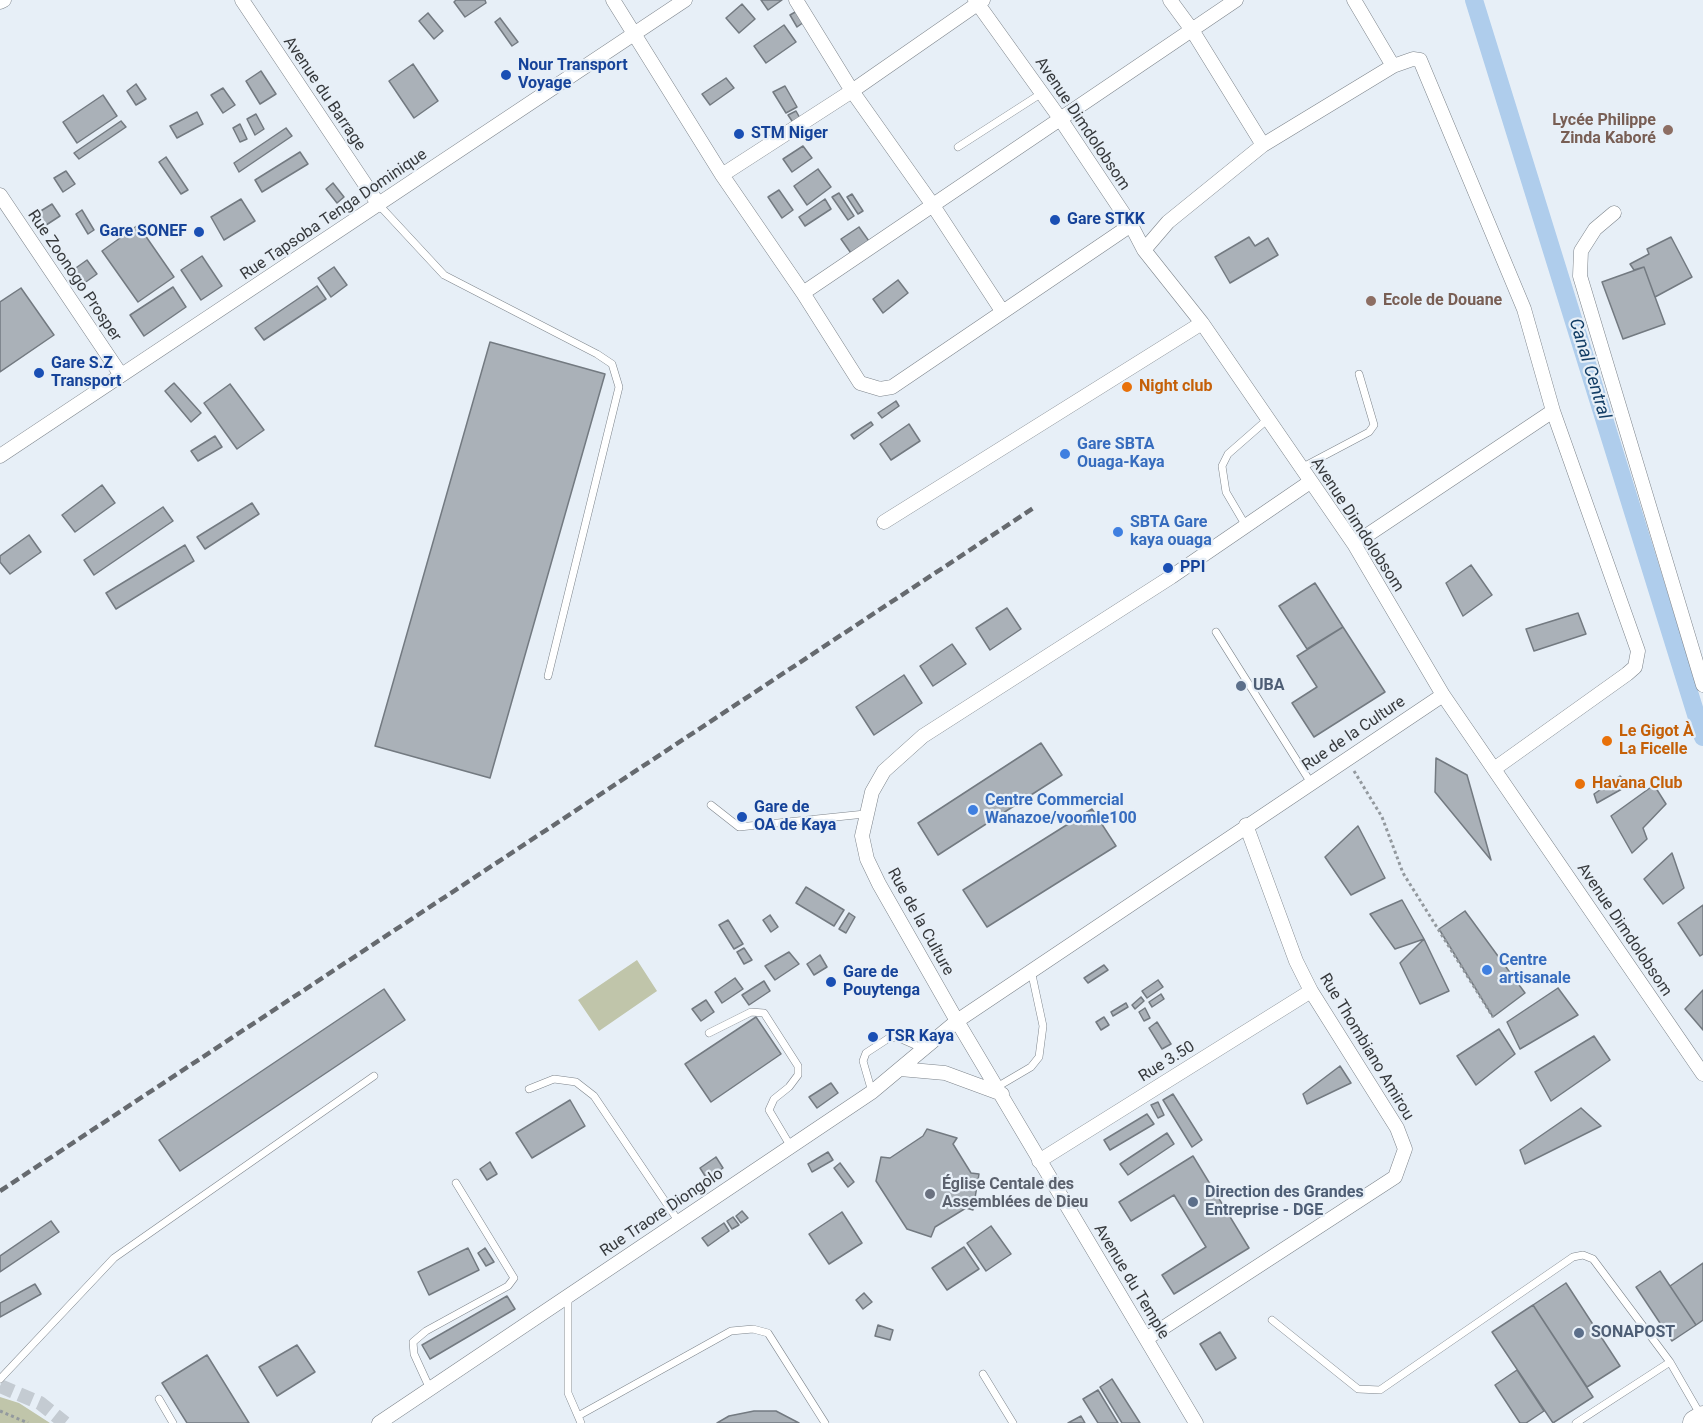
<!DOCTYPE html>
<html>
<head>
<meta charset="utf-8">
<style>
  body { margin:0 }
  canvas { display:block; background:#e7eff7 }
</style>
</head>
<body>
<canvas width="1703" height="1423"></canvas>
<script>
const ctx = document.querySelector('canvas').getContext('2d');
ctx.lineJoin = 'round';
function paint(path, color) { ctx.fillStyle = color; ctx.fill(path, 'evenodd'); }
const toPath = rows => new Path2D(rows.map(r => 'M' + r).join(''));
function stroke(path, color, width, dash) { ctx.strokeStyle = color; ctx.lineWidth = width; ctx.lineCap = dash ? 'butt' : 'round'; ctx.setLineDash(dash || []); ctx.stroke(path); }
function drawText(font, color, halo, rows, align = 'center') {
  ctx.font = font + ' Roboto,sans-serif'; ctx.lineWidth = 4.5; ctx.setLineDash([]); ctx.textBaseline = 'middle'; ctx.strokeStyle = halo; ctx.fillStyle = color; for (const [text, x, y, turn = 0] of rows) {
    ctx.save(); ctx.translate(x, y); ctx.rotate((+turn || 0) * Math.PI / 180); ctx.textAlign = isNaN(turn) ? turn : align; if (halo) ctx.strokeText(text, 0, 0); ctx.fillText(text, 0, 0); ctx.restore();
  }
}
const green = toPath([
  [637,960,657,991,599,1031,578,1000],
  [0,1397,19,1403,50,1423,0,1423]
]);
const canal = toPath([
  [1474,0,1703,737]
]);
const building = toPath([
  [456,0,485,0,486,3,465,17,454,2,456,0],
  [761,0,782,0,768,10,761,0],
  [742,4,755,19,739,33,726,18,742,4],
  [797,11,804,22,797,27,790,15,797,11],
  [428,13,443,31,434,39,419,21,428,13],
  [500,18,518,42,512,46,495,22,500,18],
  [784,25,796,42,766,63,754,46,784,25],
  [413,64,438,101,414,118,389,81,413,64],
  [261,71,276,94,260,104,246,81,261,71],
  [726,78,734,88,710,105,702,94,726,78],
  [136,84,146,99,136,105,127,91,136,84],
  [785,86,797,107,786,113,773,92,785,86],
  [223,88,235,105,223,113,211,95,223,88],
  [103,95,117,116,77,143,63,122,103,95],
  [796,111,801,120,794,124,788,115,796,111],
  [197,112,203,124,177,138,170,126,197,112],
  [256,114,264,129,255,135,247,119,256,114],
  [121,121,126,127,79,159,74,153,121,121],
  [240,124,247,139,240,142,233,128,240,124],
  [286,128,292,136,239,172,234,163,286,128],
  [803,146,812,158,792,172,783,159,803,146],
  [300,152,308,164,262,192,255,180,300,152],
  [166,157,188,190,181,194,159,162,166,157],
  [818,169,831,187,807,205,794,186,818,169],
  [66,171,75,184,63,192,54,178,66,171],
  [333,183,344,197,337,203,326,189,333,183],
  [779,190,793,210,782,218,768,197,779,190],
  [839,193,854,216,848,220,832,197,839,193],
  [852,194,863,211,858,214,847,197,852,194],
  [241,199,255,221,224,240,211,217,241,199],
  [825,199,831,209,805,226,799,217,825,199],
  [52,204,60,216,40,229,31,217,52,204],
  [82,210,94,230,88,234,76,214,82,210],
  [138,225,174,277,138,302,102,251,138,225],
  [859,227,871,244,853,256,841,239,859,227],
  [1249,237,1255,246,1268,238,1278,255,1230,283,1215,257,1249,237],
  [1671,237,1692,277,1655,297,1644,267,1634,270,1630,264,1649,254,1647,249,1671,237],
  [202,256,222,286,201,300,181,270,202,256],
  [87,260,97,274,83,284,73,270,87,260],
  [334,267,347,285,331,297,318,278,334,267],
  [1644,267,1665,324,1623,339,1602,282,1644,267],
  [898,280,908,293,883,313,873,299,898,280],
  [317,286,326,299,264,340,255,328,317,286],
  [173,287,186,307,144,336,130,315,173,287],
  [21,288,54,335,0,372,0,302,21,288],
  [490,342,605,374,490,778,375,746,490,342],
  [174,383,201,413,191,422,165,391,174,383],
  [230,384,264,430,237,449,204,403,230,384],
  [896,401,899,406,882,418,878,413,896,401],
  [871,422,873,425,854,439,851,435,871,422],
  [909,424,920,441,891,460,880,444,909,424],
  [215,436,222,447,198,461,191,451,215,436],
  [102,485,115,503,75,532,62,515,102,485],
  [252,503,259,514,205,549,197,537,252,503],
  [163,507,173,521,94,575,84,560,163,507],
  [29,535,41,552,10,574,0,562,0,556,29,535],
  [185,545,194,561,116,609,106,593,185,545],
  [1471,565,1492,595,1463,616,1446,583,1471,565],
  [1315,583,1343,627,1307,649,1279,606,1315,583],
  [1007,608,1021,629,990,650,976,628,1007,608],
  [1578,613,1586,634,1534,651,1526,629,1578,613],
  [1343,627,1385,692,1314,737,1292,703,1317,687,1297,656,1343,627],
  [952,644,966,664,933,686,920,666,952,644],
  [904,675,922,703,874,735,856,707,904,675],
  [1041,743,1062,775,938,855,918,823,1041,743],
  [1436,758,1467,775,1491,860,1435,792,1436,758],
  [1620,776,1629,785,1597,803,1594,794,1620,776],
  [1654,785,1666,804,1643,828,1647,839,1632,853,1611,816,1654,785],
  [1092,809,1116,846,987,927,963,890,1092,809],
  [1358,826,1385,878,1351,895,1325,857,1358,826],
  [1672,853,1684,888,1663,904,1644,879,1672,853],
  [806,887,844,910,834,926,796,903,806,887],
  [1402,900,1424,939,1395,949,1370,914,1402,900],
  [1703,905,1703,954,1700,956,1678,923,1703,905],
  [1465,911,1525,993,1493,1017,1439,929,1465,911],
  [849,913,855,917,846,933,839,929,849,913],
  [770,915,778,927,771,932,763,920,770,915],
  [728,920,743,944,734,949,719,925,728,920],
  [1424,939,1449,991,1420,1004,1400,963,1424,939],
  [744,948,752,960,744,964,737,952,744,948],
  [789,952,799,964,775,980,765,966,789,952],
  [820,955,827,967,814,975,807,964,820,955],
  [1104,965,1108,970,1088,983,1084,978,1104,965],
  [735,978,743,989,722,1003,715,992,735,978],
  [1158,980,1163,987,1147,998,1142,991,1158,980],
  [764,981,770,991,749,1005,742,995,764,981],
  [1558,988,1578,1015,1520,1049,1507,1022,1558,988],
  [384,989,405,1020,180,1171,159,1140,384,989],
  [1703,990,1703,1030,1685,1009,1703,990],
  [1161,994,1164,999,1152,1007,1149,1002,1161,994],
  [1141,997,1144,1001,1135,1009,1132,1005,1141,997],
  [706,1000,714,1012,701,1021,692,1009,706,1000],
  [1126,1003,1128,1007,1113,1016,1111,1012,1126,1003],
  [1145,1008,1150,1018,1144,1021,1139,1012,1145,1008],
  [756,1017,781,1054,711,1102,685,1064,756,1017],
  [1104,1017,1109,1025,1101,1030,1096,1022,1104,1017],
  [1157,1022,1171,1044,1162,1049,1149,1028,1157,1022],
  [1499,1029,1515,1054,1476,1085,1457,1056,1499,1029],
  [1594,1036,1610,1060,1551,1101,1535,1072,1594,1036],
  [1340,1066,1351,1083,1307,1104,1303,1094,1340,1066],
  [831,1083,838,1093,817,1108,809,1097,831,1083],
  [1173,1094,1202,1140,1192,1147,1163,1100,1173,1094],
  [570,1100,585,1126,532,1158,516,1133,570,1100],
  [1158,1102,1164,1115,1158,1118,1151,1105,1158,1102],
  [1581,1108,1601,1126,1525,1164,1520,1150,1581,1108],
  [1147,1114,1154,1124,1110,1150,1104,1140,1147,1114],
  [927,1129,957,1138,953,1144,971,1173,979,1174,973,1210,966,1208,935,1227,931,1237,907,1229,876,1181,881,1157,890,1158,923,1136,927,1129],
  [1167,1133,1174,1144,1128,1175,1120,1164,1167,1133],
  [828,1152,833,1160,812,1172,808,1164,828,1152],
  [1193,1156,1249,1248,1174,1294,1162,1275,1206,1247,1174,1195,1131,1221,1119,1202,1193,1156],
  [716,1157,723,1168,707,1179,700,1168,716,1157],
  [490,1162,497,1174,487,1180,480,1169,490,1162],
  [840,1163,854,1182,848,1187,834,1168,840,1163],
  [742,1211,748,1218,741,1223,736,1216,742,1211],
  [842,1212,862,1243,829,1264,809,1234,842,1212],
  [733,1217,739,1225,732,1229,727,1221,733,1217],
  [51,1221,59,1232,0,1272,0,1256,51,1221],
  [724,1223,729,1231,708,1246,702,1238,724,1223],
  [991,1226,1011,1254,986,1271,967,1243,991,1226],
  [964,1247,979,1269,947,1290,932,1268,964,1247],
  [468,1248,479,1270,429,1295,418,1272,468,1248],
  [485,1248,494,1262,486,1266,478,1253,485,1248],
  [1703,1263,1703,1320,1696,1325,1670,1286,1703,1263],
  [1660,1271,1696,1325,1672,1341,1636,1287,1660,1271],
  [1566,1283,1620,1366,1587,1387,1533,1305,1566,1283],
  [35,1284,41,1294,0,1317,0,1303,35,1284],
  [864,1293,872,1302,863,1309,856,1300,864,1293],
  [507,1296,515,1309,430,1359,422,1345,507,1296],
  [1533,1305,1593,1397,1553,1423,1492,1332,1533,1305],
  [878,1325,893,1330,890,1340,875,1336,878,1325],
  [1220,1332,1236,1358,1216,1370,1200,1344,1220,1332],
  [297,1345,315,1372,277,1396,259,1367,297,1345],
  [207,1355,249,1423,187,1423,162,1383,207,1355],
  [1517,1370,1544,1411,1526,1423,1520,1423,1495,1385,1517,1370],
  [1112,1379,1140,1423,1122,1423,1100,1387,1112,1379],
  [1098,1390,1118,1423,1098,1423,1083,1399,1098,1390],
  [754,1411,776,1411,799,1423,717,1423,729,1416,754,1411],
  [1081,1416,1085,1423,1068,1423,1081,1416]
]);
const streetTunnel = toPath([
  [0,1386,40,1403,65,1423]
]);
const path = toPath([
  [1354,771,1382,817,1403,873,1493,1017],
  [0,1411,28,1423]
]);
const lane = toPath([
  [958,147,1042,93],
  [379,205,444,275,597,354,612,364,619,387,548,676],
  [1301,468,1369,432,1374,425,1359,374],
  [1246,526,1226,492,1222,466,1228,454,1268,419],
  [1216,632,1311,783],
  [711,805,739,827,865,814],
  [709,1033,751,1012,764,1013,798,1066,798,1075,789,1087,774,1099,769,1110,791,1147],
  [997,1087,1031,1067,1039,1057,1043,1026,1031,970],
  [529,1089,554,1079,576,1082,594,1096,679,1222],
  [872,1092,863,1061,866,1053,889,1038,897,1037,924,1049],
  [568,1297,568,1393,581,1423],
  [1272,1320,1358,1389,1380,1390,1573,1257,1583,1255,1593,1259,1670,1362,1700,1414],
  [983,1374,1013,1423],
  [0,1379,114,1258,374,1076],
  [430,1389,414,1354,413,1342,426,1331,508,1286,514,1278,456,1183],
  [159,1399,173,1423],
  [578,1416,731,1331,753,1329,768,1333,825,1423],
  [1576,1423,1670,1362]
]);
const street = toPath([
  [242,0,379,205],
  [613,0,722,175,803,293,860,383,880,389,892,387,1131,225],
  [796,0,852,91,932,204,1002,311],
  [975,0,1059,117,1131,225,1144,250,1202,323,1354,544,1443,695,1703,1074],
  [1170,0,1192,30,1263,145],
  [1354,0,1393,66],
  [0,2,4,0],
  [722,175,852,91,983,0],
  [0,195,121,375],
  [1614,213,1595,229,1581,251,1580,276,1703,685],
  [1144,250,1168,222,1263,145,1393,66,1413,59,1420,60,1524,309,1553,411,1638,651,1635,667,1627,674,1494,769],
  [803,293,1236,0],
  [0,456,685,0],
  [884,522,1202,323],
  [1354,544,1553,411],
  [900,1069,945,1073,1002,1094],
  [1039,1161,1311,991],
  [1146,1339,1395,1177,1405,1149,1397,1128,1311,991,1296,961,1246,825],
  [379,1423,872,1092,957,1021,1443,695],
  [1196,1423,957,1021,879,884,867,859,862,836,872,792,884,771,923,736,1171,577,1310,482]
]);
const highway = toPath([
  [1696,1423,1703,1419]
]);
const rail = toPath([
  [0,1191,1035,507]
]);
const markers = [
  [506,75,6,"#1a4fb4"],
  [1668,130,6,"#8d6e63"],
  [739,134,6,"#1a4fb4"],
  [1055,220,6,"#1a4fb4"],
  [199,232,6,"#1a4fb4"],
  [1371,301,6,"#8d6e63"],
  [39,373,6,"#1a4fb4"],
  [1127,387,6,"#e8710a"],
  [1065,454,6,"#3f7fe0"],
  [1118,532,6,"#3f7fe0"],
  [1168,568,6,"#1a4fb4"],
  [1241,686,6,"#5c6f8a"],
  [1607,741,6,"#e8710a"],
  [1580,784,6,"#e8710a"],
  [973,810,6,"#3f7fe0"],
  [742,817,6,"#1a4fb4"],
  [1487,970,6,"#3f7fe0"],
  [831,982,6,"#1a4fb4"],
  [873,1037,6,"#1a4fb4"],
  [930,1194,6,"#6b7280"],
  [1193,1202,6,"#5c6f8a"],
  [1579,1333,6,"#5c6f8a"]
];
const transitNames = [
  ["Nour Transport",518,66],
  ["Voyage",518,84],
  ["STM Niger",751,134],
  ["Gare STKK",1067,220],
  ["Gare SONEF",187,232,"right"],
  ["Gare S.Z",51,364],
  ["Transport",51,382],
  ["PPI",1180,568],
  ["Gare de",754,808],
  ["OA de Kaya",754,826],
  ["Gare de",843,973],
  ["Pouytenga",843,991],
  ["TSR Kaya",885,1037]
];
const streetNames = [
  ["Avenue du Barrage",324,94,56],
  ["Avenue Dimdolobsom",1082,124,56],
  ["Rue Tapsoba Tenga Dominique",334,215,-34],
  ["Rue Zoonogo Prosper",74,276,56],
  ["Avenue Dimdolobsom",1357,525,57],
  ["Rue de la Culture",1354,734,-34],
  ["Rue de la Culture",920,922,61],
  ["Avenue Dimdolobsom",1624,930,56],
  ["Rue Thombiano Amirou",1366,1047,59],
  ["Rue 3.50",1167,1062,-32],
  ["Rue Traore Diongolo",662,1213,-34],
  ["Avenue du Temple",1131,1282,59]
];
const educationNames = [
  ["Lycée Philippe",1656,121],
  ["Zinda Kaboré",1656,139],
  ["Ecole de Douane",1383,301,"left"]
];
const foodNames = [
  ["Night club",1139,387],
  ["Le Gigot À",1619,732],
  ["La Ficelle",1619,750],
  ["Havana Club",1592,784]
];
const shopNames = [
  ["Gare SBTA",1077,445],
  ["Ouaga-Kaya",1077,463],
  ["SBTA Gare",1130,523],
  ["kaya ouaga",1130,541],
  ["Centre Commercial",985,801],
  ["Wanazoe/voomle100",985,819],
  ["Centre",1499,961],
  ["artisanale",1499,979]
];
const serviceNames = [
  ["UBA",1253,686],
  ["Direction des Grandes",1205,1193],
  ["Entreprise - DGE",1205,1211],
  ["SONAPOST",1591,1333]
];
const worshipNames = [
  ["Église Centale des",942,1185],
  ["Assemblées de Dieu",942,1203]
];
const waterNames = [
  ["Canal Central",1589,369,73]
];
paint(green, '#c0c5aa');
stroke(canal, '#afcdec', 18);
paint(building, '#aab1b8');
stroke(building, '#737a81', 1.5);
stroke(streetTunnel, '#c4cbd2', 14, [14, 7]);
stroke(lane, '#7d848b', 8);
stroke(street, '#7d848b', 15);
stroke(highway, '#7d848b', 27);
stroke(path, '#93999e', 3, [3, 3]);
stroke(lane, '#fff', 7);
stroke(street, '#fff', 14);
stroke(highway, '#fff', 26);
stroke(rail, '#666a6f', 4.5, [9, 4.5]);
for (const [x, y, r, color] of markers) { const dot = new Path2D(); dot.arc(x, y, r, 0, 2 * Math.PI); ctx.fillStyle = color; ctx.fill(dot); stroke(dot, '#e7eff7', 2); }
drawText('bold 16px', '#164399', '#e7eff7', transitNames, 'left');
drawText('16px', '#36393c', '#e7eff7', streetNames);
drawText('bold 16px', '#785e54', '#e7eff7', educationNames, 'right');
drawText('bold 16px', '#c56008', '#e7eff7', foodNames, 'left');
drawText('bold 16px', '#366cbe', '#e7eff7', shopNames, 'left');
drawText('bold 16px', '#4e5e75', '#e7eff7', serviceNames, 'left');
drawText('bold 16px', '#5b616d', '#e7eff7', worshipNames, 'left');
drawText('italic 18px', '#123d65', '#e7eff7', waterNames);
</script>
</body>
</html>
